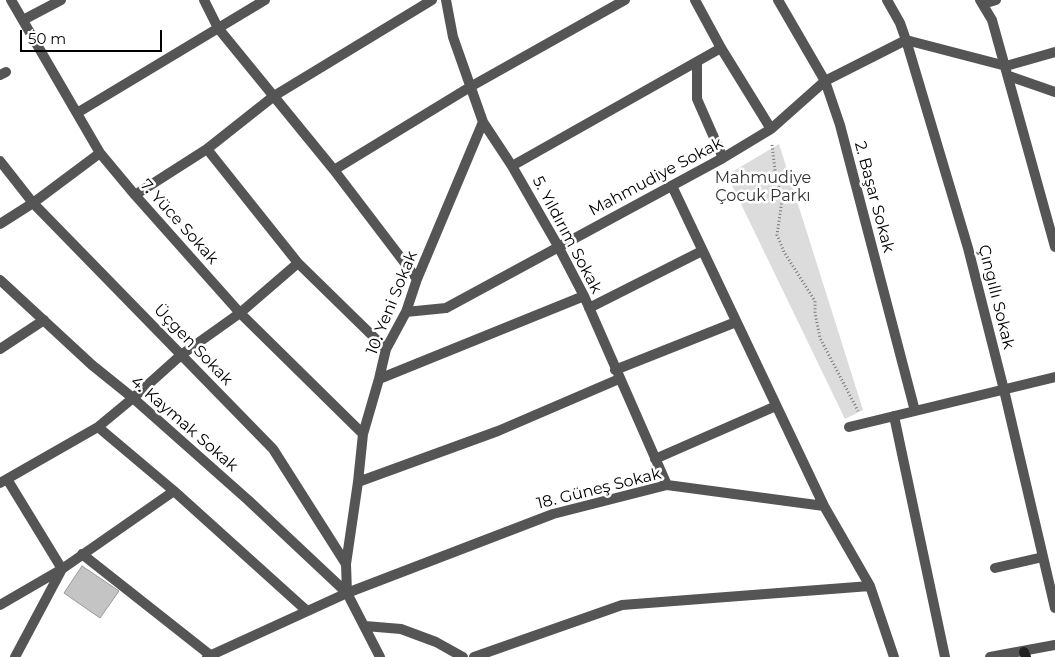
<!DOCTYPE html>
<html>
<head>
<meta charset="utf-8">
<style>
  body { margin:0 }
  #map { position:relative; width:1055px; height:657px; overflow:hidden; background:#fff; font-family:Montserrat,sans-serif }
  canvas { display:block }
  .scale { position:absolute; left:20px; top:30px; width:142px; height:22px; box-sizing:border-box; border:2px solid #000; border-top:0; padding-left:6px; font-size:15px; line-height:18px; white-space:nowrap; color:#000; -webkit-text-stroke:4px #fff; paint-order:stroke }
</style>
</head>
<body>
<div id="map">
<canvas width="1055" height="657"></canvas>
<div class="scale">50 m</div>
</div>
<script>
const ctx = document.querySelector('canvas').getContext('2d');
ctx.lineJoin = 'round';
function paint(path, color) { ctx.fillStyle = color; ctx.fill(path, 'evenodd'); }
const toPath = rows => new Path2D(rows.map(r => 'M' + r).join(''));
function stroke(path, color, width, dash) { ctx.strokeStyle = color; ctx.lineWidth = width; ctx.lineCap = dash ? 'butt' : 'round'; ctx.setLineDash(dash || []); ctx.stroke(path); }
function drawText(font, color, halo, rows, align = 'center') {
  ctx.font = font + ' Montserrat,sans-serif'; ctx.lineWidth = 5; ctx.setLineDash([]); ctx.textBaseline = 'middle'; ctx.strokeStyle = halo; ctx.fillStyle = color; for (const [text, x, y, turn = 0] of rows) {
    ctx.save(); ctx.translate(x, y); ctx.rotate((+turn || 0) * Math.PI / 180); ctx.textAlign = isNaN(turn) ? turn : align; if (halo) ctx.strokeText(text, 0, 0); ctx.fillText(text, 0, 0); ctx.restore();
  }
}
const green = toPath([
  [779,144,863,410,845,419,727,175]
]);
const building = toPath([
  [82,566,119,591,100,618,64,593,82,566]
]);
const path = toPath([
  [772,145,776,178,782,200,777,235,784,252,815,301,815,313,820,338,858,411]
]);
const minor = toPath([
  [11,0,100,153,135,195,240,313,363,434],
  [204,0,218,28,334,170,417,279],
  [446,0,453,37,483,122,512,166,558,246,584,296,667,485],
  [695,0,721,48,771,129],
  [778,0,825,81,840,125,915,411],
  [887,0,900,23,906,40,968,248,1004,390,1055,608],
  [980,0,992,20,1055,247],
  [983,4,996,0],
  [23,20,61,0],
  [697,62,697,99,723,158],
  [0,75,6,72],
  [1009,76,1055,92],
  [77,113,265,0],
  [207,149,298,263,386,349],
  [0,161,33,203,273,449,346,564],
  [512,166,721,48],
  [334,170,470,87,625,0],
  [672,186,824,506],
  [135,195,207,149,274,96,432,0],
  [0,224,33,203,100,153],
  [0,280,92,365,133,398,248,500,347,593,380,657],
  [589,308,702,251],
  [406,312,446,308,723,158,771,129,825,81,906,40,1006,66,1055,52],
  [0,349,44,320],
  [615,370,736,322],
  [379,379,584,296],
  [894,416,945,657],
  [98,427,174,491,307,611],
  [849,427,1055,377],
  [655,459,776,406],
  [7,479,62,569,15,657],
  [358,482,498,431,619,379],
  [0,483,98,427,133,398,181,355,240,313,298,263],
  [82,554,210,655],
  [995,568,1043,557],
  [347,593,346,564,358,482,363,434,379,379,386,349,406,312,417,279,483,122],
  [0,605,62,569,174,491],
  [365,626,401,629,436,642,463,657],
  [207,657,347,593,553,514,667,485,824,506,870,586,894,657],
  [474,657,622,605,870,586],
  [990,657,1055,645]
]);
const secondary = toPath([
  [1024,652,1026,657]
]);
const streetNames = [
  ["Mahmudiye Sokak",656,177,-28],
  ["2. Başar Sokak",874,197,75],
  ["7. Yüce Sokak",179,222,48],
  ["5. Yıldırım Sokak",567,235,62],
  ["Çıngıllı Sokak",996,297,76],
  ["10. Yeni Sokak",392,303,-68],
  ["Üçgen Sokak",193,345,46],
  ["4. Kaymak Sokak",184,424,41],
  ["18. Güneş Sokak",599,489,-14]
];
const parkNames = [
  ["Mahmudiye",763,178],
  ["Çocuk Parkı",763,196]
];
paint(green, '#dcdcdc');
paint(building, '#c4c4c4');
stroke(building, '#999', 1);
stroke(path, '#777', 3, [1, 2.5]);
stroke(minor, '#555', 10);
stroke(secondary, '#222', 10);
drawText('16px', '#000', '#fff', streetNames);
drawText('16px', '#333', '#fff', parkNames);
</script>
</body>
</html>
